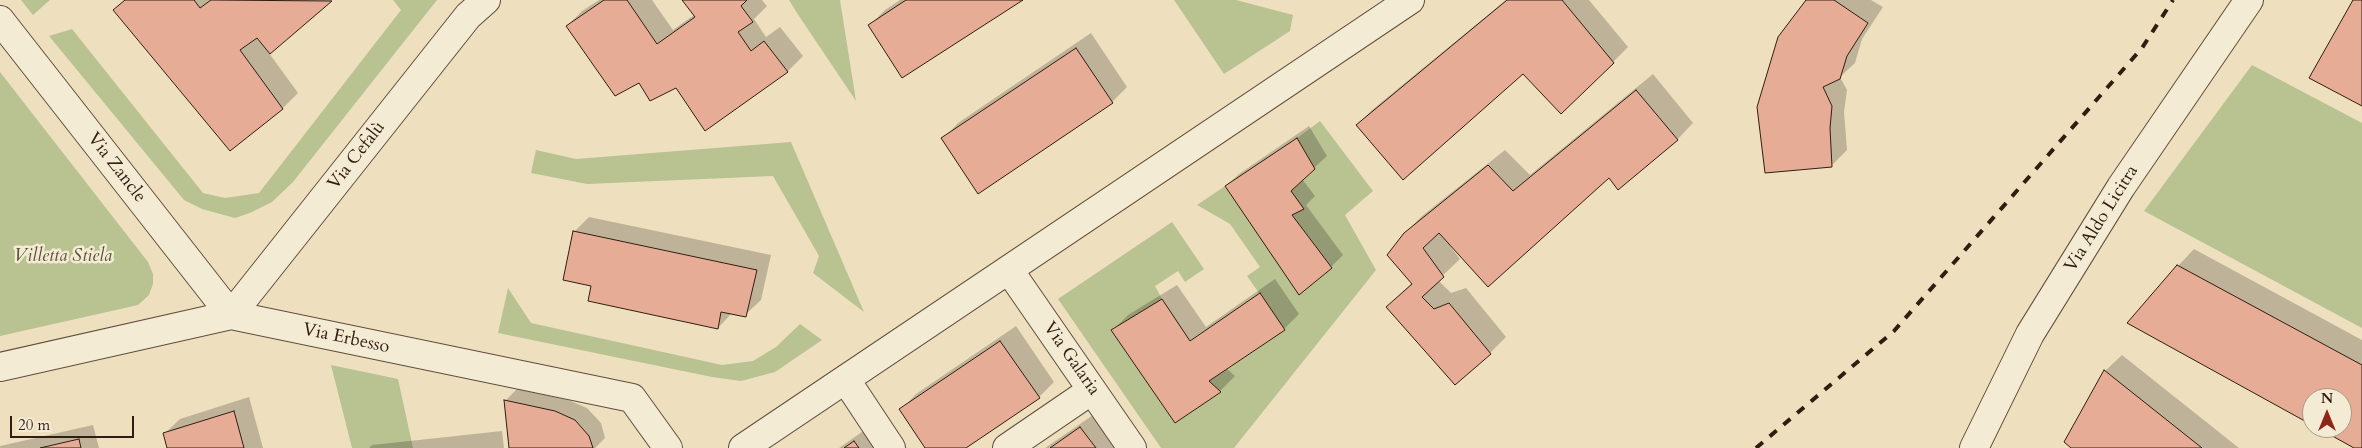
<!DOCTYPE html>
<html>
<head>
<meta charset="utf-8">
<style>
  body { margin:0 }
  #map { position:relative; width:2362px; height:448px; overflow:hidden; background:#eee0bf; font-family:Cardo,serif }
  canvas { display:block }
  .north { position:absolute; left:2302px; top:388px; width:50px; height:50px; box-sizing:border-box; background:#f4ebd5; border:1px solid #a69986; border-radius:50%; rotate:0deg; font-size:14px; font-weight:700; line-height:20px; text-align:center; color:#311d10 }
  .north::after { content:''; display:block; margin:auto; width:18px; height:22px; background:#8f2418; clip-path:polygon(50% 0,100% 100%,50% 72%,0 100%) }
  .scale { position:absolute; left:10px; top:416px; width:124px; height:22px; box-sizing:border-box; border:2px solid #311d10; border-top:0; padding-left:6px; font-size:15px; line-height:18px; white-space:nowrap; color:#311d10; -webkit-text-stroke:4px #f4ebd5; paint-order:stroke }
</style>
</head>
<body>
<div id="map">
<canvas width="2362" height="448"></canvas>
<div class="north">N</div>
<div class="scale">20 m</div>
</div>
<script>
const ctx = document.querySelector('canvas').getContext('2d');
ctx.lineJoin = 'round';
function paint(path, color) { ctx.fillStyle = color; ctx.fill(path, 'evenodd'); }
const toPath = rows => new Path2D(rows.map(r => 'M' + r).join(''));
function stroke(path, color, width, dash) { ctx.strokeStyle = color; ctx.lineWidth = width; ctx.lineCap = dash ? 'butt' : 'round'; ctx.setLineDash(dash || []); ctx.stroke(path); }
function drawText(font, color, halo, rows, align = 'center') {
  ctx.font = font + ' Cardo,serif'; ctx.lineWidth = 5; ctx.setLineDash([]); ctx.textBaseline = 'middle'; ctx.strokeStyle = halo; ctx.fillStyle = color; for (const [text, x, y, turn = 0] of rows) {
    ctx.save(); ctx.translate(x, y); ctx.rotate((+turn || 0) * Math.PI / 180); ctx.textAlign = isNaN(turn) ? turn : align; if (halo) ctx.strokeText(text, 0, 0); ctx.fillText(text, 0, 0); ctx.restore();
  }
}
const green = toPath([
  [21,0,50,0,33,15],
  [393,0,437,0,293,182,272,202,250,213,235,218,202,209,184,200,49,36,72,29,203,193,225,198,259,193,401,10],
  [789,0,840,0,856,101,797,13],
  [1174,0,1236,0,1293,15,1290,31,1224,74],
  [2252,65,2362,123,2362,328,2144,211],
  [0,72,148,262,153,274,153,284,149,295,138,305,0,336],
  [1320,121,1373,191,1345,215,1376,270,1234,448,1161,448,1058,299,1172,222,1204,269,1185,282,1178,271,1155,286,1162,299,1111,330,1175,423,1221,392,1209,381,1285,330,1247,276,1260,267,1230,224,1197,205,1225,186,1300,294,1332,268,1292,215,1291,191,1315,169,1297,138],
  [791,142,864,312,813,273,819,256,773,176,587,184,531,173,536,150,576,159],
  [508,288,531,323,722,365,753,361,776,347,800,324,822,340,775,372,741,381,712,377,498,333],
  [331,365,398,379,413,448,352,448]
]);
const shadow = toPath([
  [124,0,332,0,269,53,298,93,283,108,231,150,114,10],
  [599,0,652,0,673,30,694,15,684,0,762,0,767,6,754,19,766,37,780,27,803,56,788,71,705,129,676,87,639,81,567,26,582,11],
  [900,0,1021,0,870,25,885,10],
  [1506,0,1589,0,1628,47,1613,62,1523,72,1357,125,1372,110],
  [1807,0,1871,0,1883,7,1862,39,1855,63,1840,77,1847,90,1844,112,1847,150,1832,165],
  [1091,33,1127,87,1112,102,943,139,958,123],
  [1653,74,1693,123,1677,140,1609,176,1450,246,1460,259,1438,280,1451,293,1466,288,1506,337,1490,353,1387,307,1412,283,1405,233,1422,216,1505,150,1530,175],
  [1309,126,1327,156,1302,179,1315,196,1306,205,1343,255,1331,267,1226,186,1239,174],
  [589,217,771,255,761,300,745,315,732,313,718,328,593,285,574,232],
  [2194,249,2362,340,2362,448,2355,448,2319,428,2342,428,2342,398,2312,398,2312,424,2178,266],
  [1275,279,1299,314,1284,329,1226,368,1235,376,1220,391,1175,421,1113,330,1128,315,1177,285,1206,327],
  [1016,326,1054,382,1039,397,964,448,926,448,901,410,916,394],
  [2122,355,2239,448,2073,448,2066,442,2105,371],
  [517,389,568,400,587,408,601,423,605,438,595,448,510,448,505,401],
  [249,397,263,448,169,448,164,434,180,419],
  [1096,413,1122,448,1045,448],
  [93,425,99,448,0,448,0,446],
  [869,427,884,448,839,448],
  [502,431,504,448,369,448,372,445]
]);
const building = toPath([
  [125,0,194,0,200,8,211,0,332,1,270,54,257,38,240,50,283,109,230,151,113,10,125,0],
  [604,0,627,0,657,44,695,17,682,0,747,0,741,6,753,22,738,32,751,51,764,41,788,72,705,131,676,88,650,101,639,83,615,96,566,26,604,0],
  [906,0,1023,0,902,78,868,25,906,0],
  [1507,0,1562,0,1614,63,1561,114,1523,74,1403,180,1356,125,1507,0],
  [1806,0,1834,0,1868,23,1847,56,1840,79,1823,87,1832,106,1830,128,1832,167,1765,173,1757,107,1778,37,1806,0],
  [2353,0,2362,0,2362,106,2309,78,2353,0],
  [1076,48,1113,103,978,194,941,138,1076,48],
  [1636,90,1678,140,1618,190,1609,178,1488,287,1439,233,1423,248,1444,277,1422,297,1434,309,1449,303,1491,354,1455,385,1386,307,1412,284,1387,255,1404,233,1488,165,1513,191,1636,90],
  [1297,138,1315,169,1291,191,1304,209,1292,215,1332,268,1299,295,1225,186,1297,138],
  [573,231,757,270,746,317,721,312,718,329,588,301,591,286,563,280,573,231],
  [2177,265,2362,365,2362,448,2354,448,2318,428,2342,428,2342,398,2312,398,2312,425,2127,323,2177,265],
  [1260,293,1285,330,1209,381,1221,392,1175,423,1111,330,1162,299,1190,341,1260,293],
  [1000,341,1040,398,966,448,925,448,899,409,1000,341],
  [2104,370,2202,448,2071,448,2064,442,2104,370],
  [504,400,555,411,575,420,589,436,593,448,509,448,504,400],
  [234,411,244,448,167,448,163,433,234,411],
  [1080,427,1096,448,1050,448,1080,427],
  [79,439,81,448,40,448,79,439],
  [854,441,859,448,844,448,854,441]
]);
const minor = toPath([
  [0,20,231,315,468,16,486,0],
  [1009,270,1132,448],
  [0,367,231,315,632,398,668,448],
  [846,380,891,448],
  [743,448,1410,0],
  [1007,448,1092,390],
  [1974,448,2030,334,2121,187,2249,0]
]);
const rail = toPath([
  [1756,448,1894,331,2142,48,2173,0]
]);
const streetNames = [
  ["Via Cefalù",357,156,-52],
  ["Via Zancle",116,168,52],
  ["Via Aldo Licitra",2102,219,-58],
  ["Via Erbesso",346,339,12],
  ["Via Galaria",1071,359,55]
];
const parkNames = [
  ["Villetta Stiela",63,257]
];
paint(green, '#b9c291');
paint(shadow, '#0003');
paint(building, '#e7ac96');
stroke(building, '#311d10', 1);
stroke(minor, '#604e3c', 30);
stroke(minor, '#f4ebd5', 28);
stroke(rail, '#311d10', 4, [9, 9]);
drawText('18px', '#311d10', '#f4ebd5', streetNames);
drawText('italic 18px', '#5a4f37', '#f4ebd5', parkNames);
</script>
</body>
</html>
